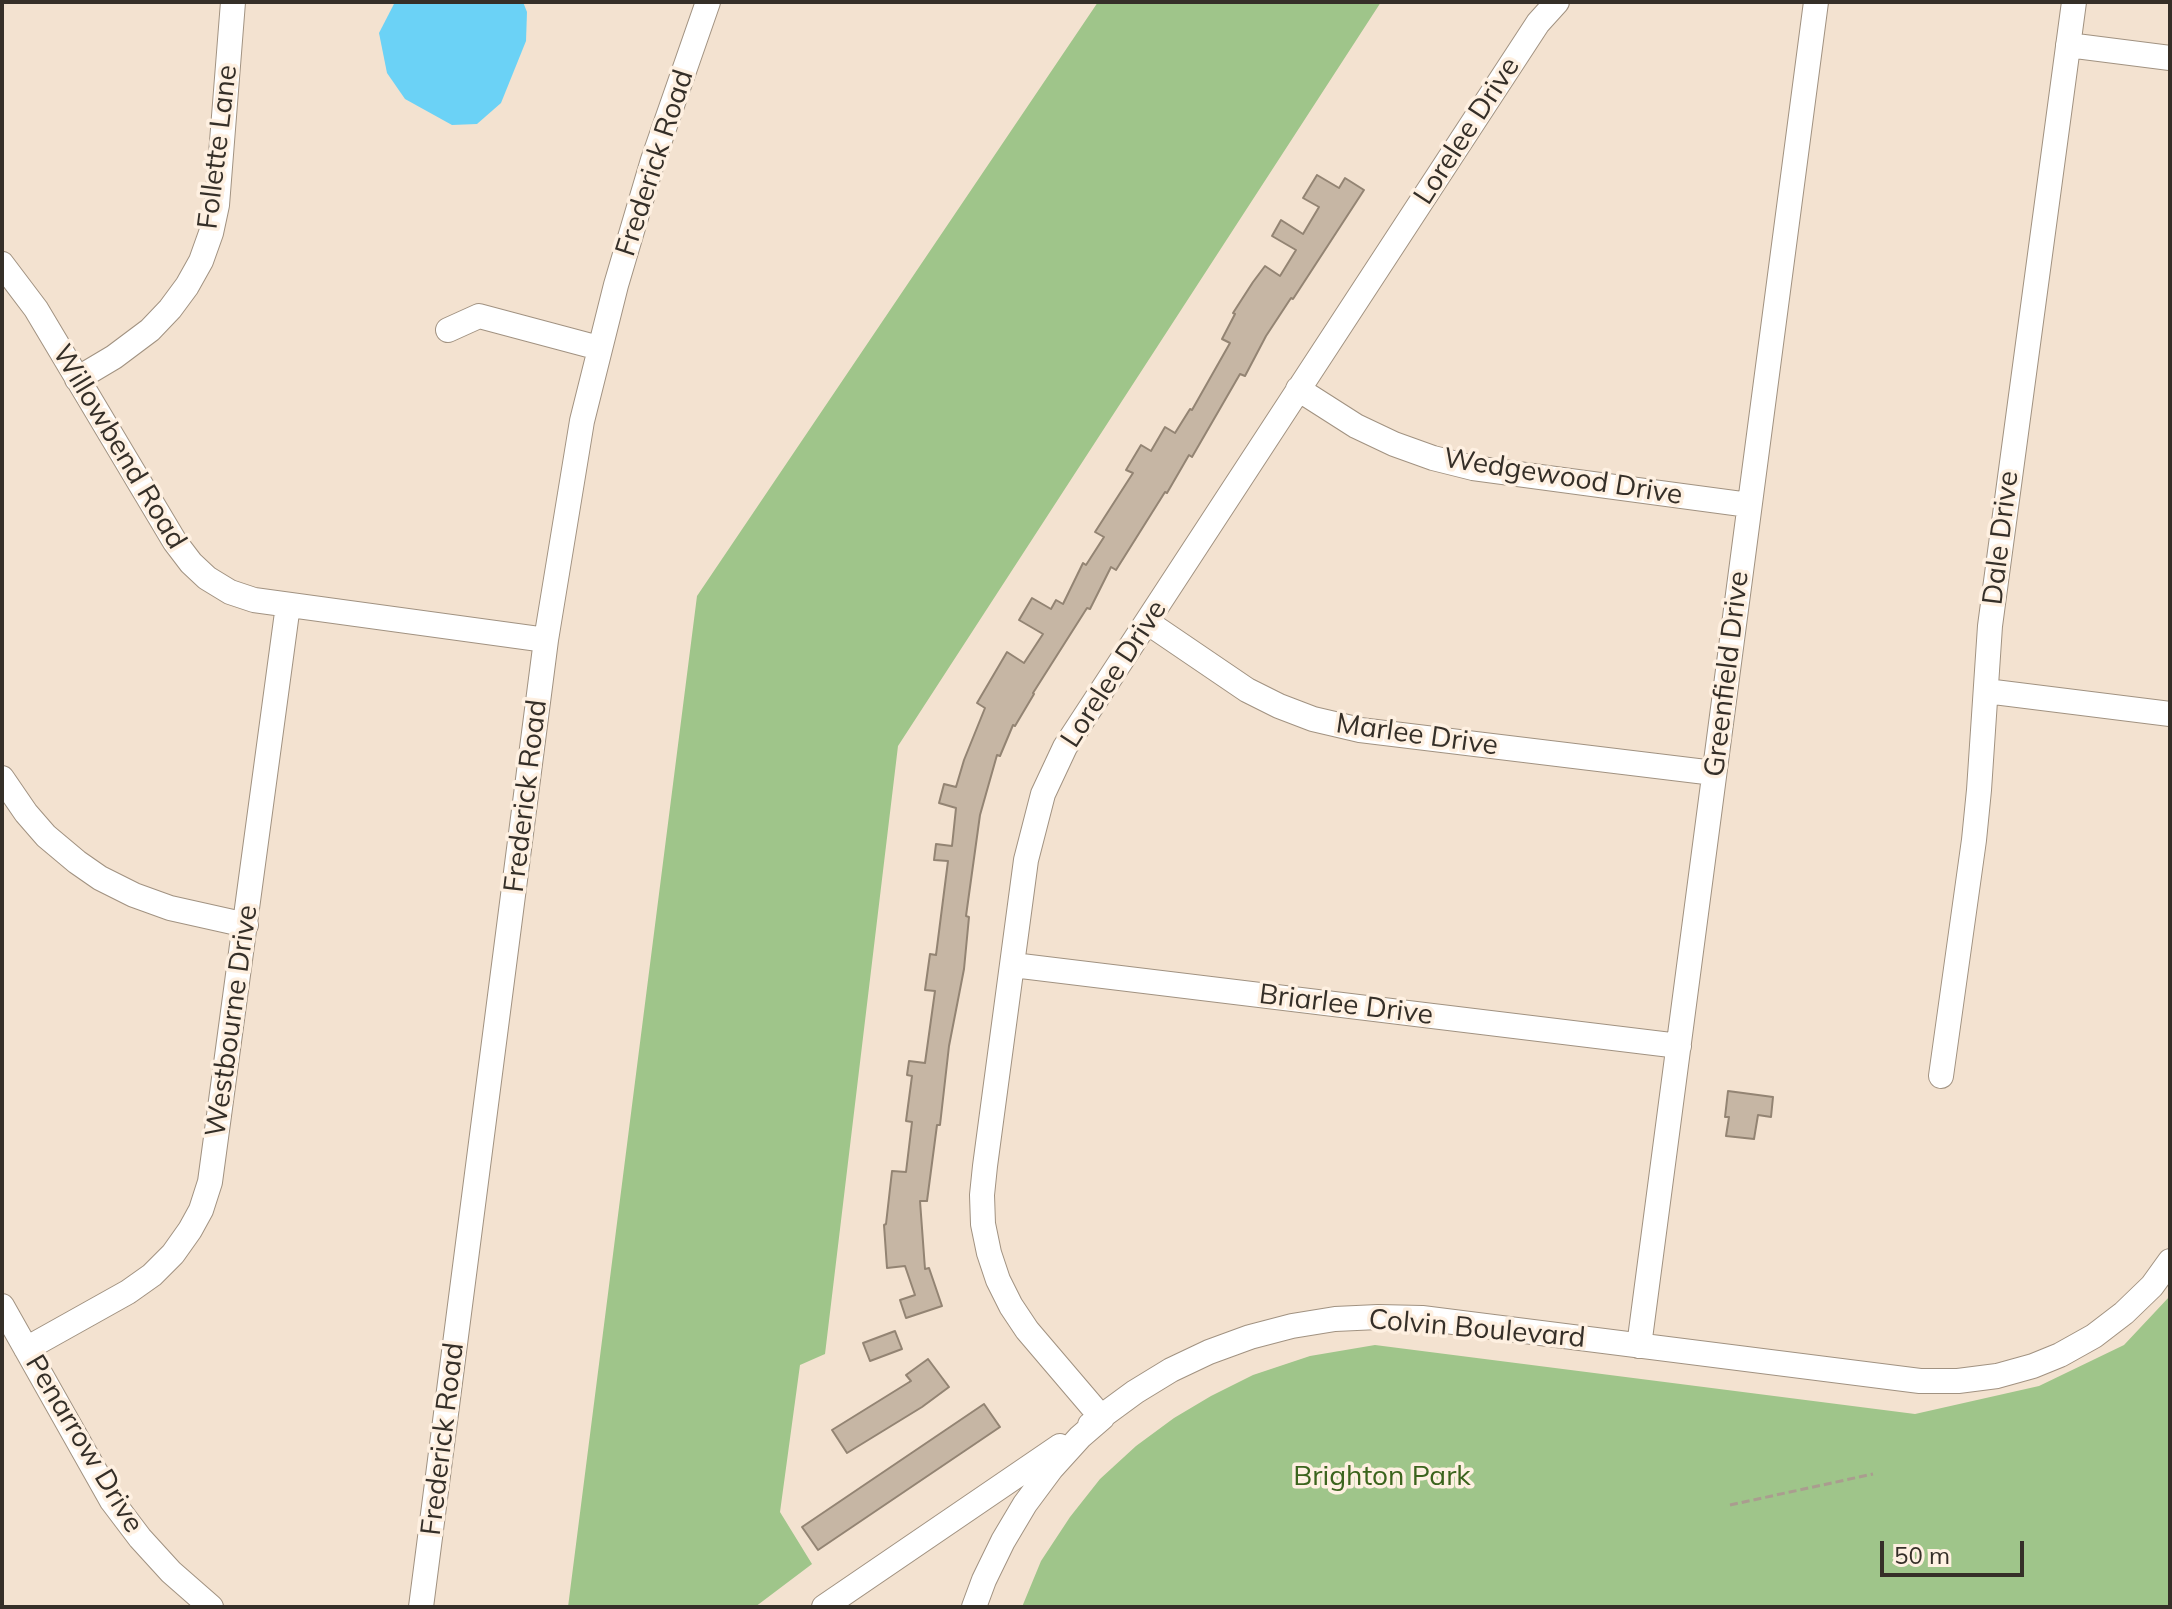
<!DOCTYPE html>
<html>
<head>
<meta charset="utf-8">
<style>
  body { margin:0 }
  #map { position:relative; width:2172px; height:1609px; overflow:hidden; background:#f3e2d0; font-family:Mulish,sans-serif }
  canvas { display:block }
  .frame { position:absolute; inset:0; border:4px solid #352f28; pointer-events:none }
  .scale { position:absolute; left:1880px; top:1541px; width:144px; height:36px; box-sizing:border-box; border:4px solid #352f28; border-top:0; padding-left:10px; font-size:24px; line-height:28px; white-space:nowrap; color:#352f28; -webkit-text-stroke:6px #fef0e1; paint-order:stroke }
</style>
</head>
<body>
<div id="map">
<canvas width="2172" height="1609"></canvas>
<div class="frame"></div>
<div class="scale">50 m</div>
</div>
<script>
const ctx = document.querySelector('canvas').getContext('2d');
ctx.lineJoin = 'round';
function paint(path, color) { ctx.fillStyle = color; ctx.fill(path, 'evenodd'); }
const toPath = rows => new Path2D(rows.map(r => 'M' + r).join(''));
function stroke(path, color, width, dash) { ctx.strokeStyle = color; ctx.lineWidth = width; ctx.lineCap = dash ? 'butt' : 'round'; ctx.setLineDash(dash || []); ctx.stroke(path); }
function drawText(font, color, halo, rows, align = 'center') {
  ctx.font = font + ' Mulish,sans-serif'; ctx.lineWidth = 7; ctx.setLineDash([]); ctx.textBaseline = 'middle'; ctx.strokeStyle = halo; ctx.fillStyle = color; for (const [text, x, y, turn = 0] of rows) {
    ctx.save(); ctx.translate(x, y); ctx.rotate((+turn || 0) * Math.PI / 180); ctx.textAlign = isNaN(turn) ? turn : align; if (halo) ctx.strokeText(text, 0, 0); ctx.fillText(text, 0, 0); ctx.restore();
  }
}
const green = toPath([
  [1098,2,1381,2,898,746,825,1354,800,1365,780,1512,812,1564,755,1607,568,1607,697,596],
  [2170,1296,2170,1607,1022,1607,1041,1561,1070,1517,1100,1479,1136,1446,1174,1418,1211,1396,1253,1375,1310,1356,1375,1345,1915,1414,2039,1386,2124,1345]
]);
const water = toPath([
  [395,2,523,2,527,12,526,41,501,103,477,124,452,125,405,99,387,73,379,33]
]);
const building = toPath([
  [1317,175,1339,188,1345,178,1364,190,1293,299,1291,298,1266,336,1245,376,1240,374,1192,457,1189,455,1167,493,1165,492,1116,570,1111,567,1090,609,1087,608,1033,693,1034,694,1015,726,1013,725,1000,756,997,755,980,815,966,916,969,917,964,969,949,1046,940,1125,937,1125,927,1201,920,1201,925,1269,929,1268,942,1306,906,1318,900,1300,915,1295,905,1266,887,1268,884,1225,886,1224,892,1171,906,1172,912,1122,906,1121,912,1076,907,1075,909,1061,925,1063,935,991,925,990,930,954,936,955,948,861,934,860,936,844,952,846,956,808,939,803,944,784,956,787,964,760,985,708,977,703,1007,652,1024,663,1043,634,1019,620,1032,598,1051,609,1056,600,1063,604,1083,563,1086,565,1104,537,1095,532,1133,473,1126,470,1141,445,1151,451,1165,427,1175,433,1190,409,1192,410,1230,343,1222,339,1235,314,1233,313,1253,282,1265,266,1280,276,1296,250,1272,236,1281,220,1303,234,1319,207,1303,198,1317,175],
  [1728,1091,1773,1097,1771,1117,1758,1115,1754,1139,1726,1136,1729,1117,1725,1117,1728,1091],
  [895,1331,902,1349,870,1361,863,1343,895,1331],
  [928,1359,949,1387,922,1407,847,1453,832,1430,911,1381,906,1375,928,1359],
  [984,1404,1000,1427,818,1550,802,1527,984,1404]
]);
const path = toPath([
  [1730,1505,1873,1474]
]);
const minor = toPath([
  [2068,45,2170,58],
  [2,264,36,309,175,542,191,563,207,578,230,592,254,600,546,640],
  [448,330,479,316,599,348],
  [77,379,114,357,150,330,170,309,187,286,201,261,211,233,217,205,233,2],
  [1298,389,1356,426,1394,444,1433,458,1473,468,1749,505],
  [1147,622,1247,690,1279,706,1313,719,1360,730,1714,773],
  [1986,691,2170,714],
  [2,778,26,813,46,836,77,862,100,878,134,895,170,908,246,925],
  [1013,965,1679,1046],
  [1941,1076,1974,840,1979,790,1990,626,2074,2],
  [2,1306,112,1501,140,1538,171,1572,211,1607],
  [1639,1346,1816,2],
  [26,1349,128,1292,152,1275,173,1254,190,1230,201,1210,210,1182,288,605],
  [1090,1425,1135,1392,1171,1370,1209,1352,1250,1337,1292,1326,1335,1319,1378,1317,1422,1318,1920,1381,1958,1381,1997,1376,2033,1366,2060,1355,2094,1336,2124,1313,2152,1286,2170,1261],
  [421,1607,546,640,582,421,616,285,653,160,708,2],
  [824,1607,1060,1446],
  [974,1607,984,1580,1003,1541,1025,1504,1051,1469,1080,1437,1102,1418,1027,1330,1011,1306,998,1280,989,1253,983,1224,982,1195,985,1166,1026,860,1043,794,1065,747,1538,23,1557,2]
]);
const streetNames = [
  ["Lorelee Drive",1467,131,-57],
  ["Follette Lane",218,147,-83],
  ["Frederick Road",655,163,-72],
  ["Willowbend Road",119,447,59],
  ["Wedgewood Drive",1563,477,9],
  ["Dale Drive",2001,538,-83],
  ["Lorelee Drive",1114,674,-57],
  ["Greenfield Drive",1727,674,-83],
  ["Marlee Drive",1417,735,8],
  ["Frederick Road",526,796,-83],
  ["Briarlee Drive",1346,1005,7],
  ["Westbourne Drive",232,1021,-82],
  ["Colvin Boulevard",1477,1329,5],
  ["Frederick Road",443,1439,-83],
  ["Penarrow Drive",84,1444,59]
];
const parkNames = [
  ["Brighton Park",1382,1477]
];
paint(green, '#9fc58a');
paint(water, '#6bd2f6');
paint(building, '#c6b6a4');
stroke(building, '#938473', 2);
stroke(minor, '#a19281', 26);
stroke(path, '#aa9d8f', 3, [8, 4]);
stroke(minor, '#fff', 24);
drawText('28px', '#352f28', '#fef0e1', streetNames);
drawText('28px', '#3b641d', '#fef0e1', parkNames);
</script>
</body>
</html>
